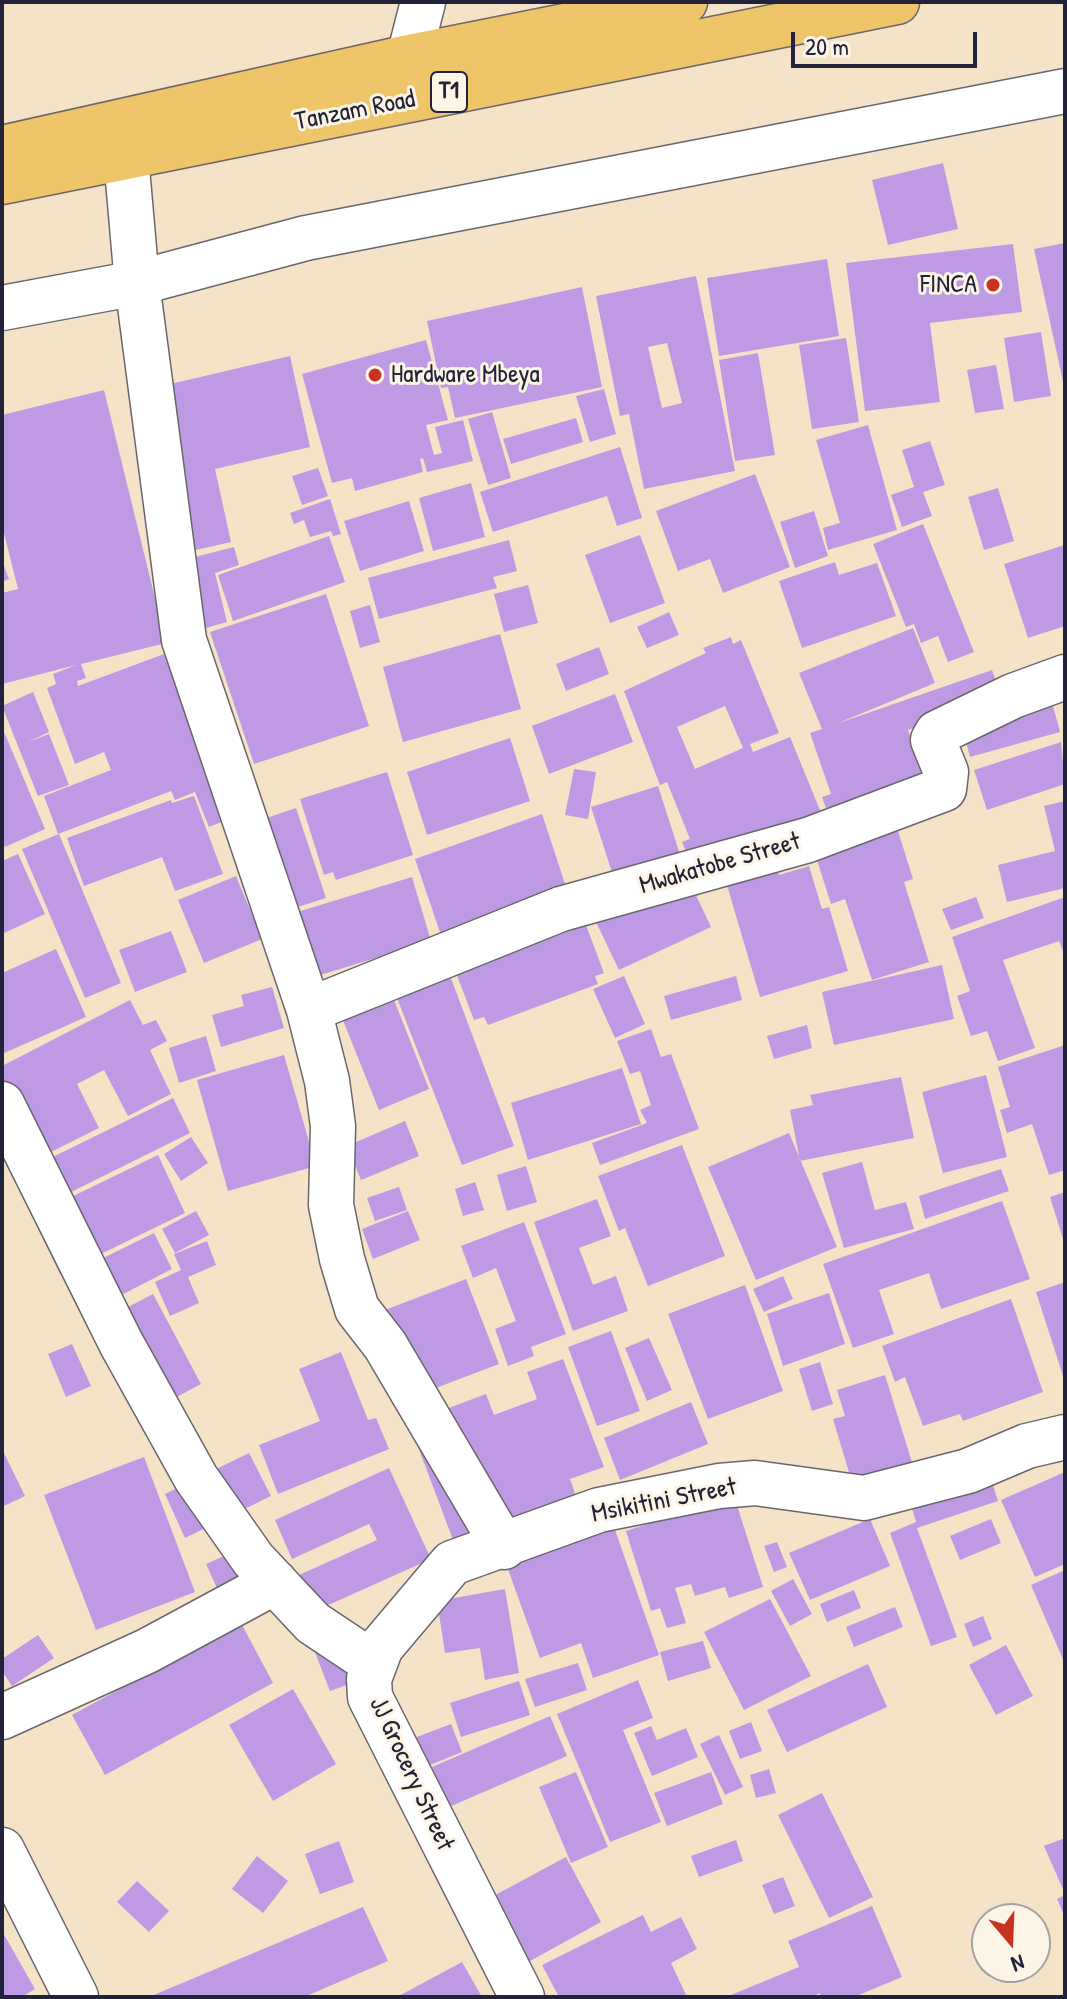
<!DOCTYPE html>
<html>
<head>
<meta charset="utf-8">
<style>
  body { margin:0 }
  #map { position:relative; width:1067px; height:1999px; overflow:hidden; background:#f5e3c8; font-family:"Patrick Hand",sans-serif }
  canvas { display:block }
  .frame { position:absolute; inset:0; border:4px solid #22223b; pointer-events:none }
  .north { position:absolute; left:971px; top:1903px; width:80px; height:80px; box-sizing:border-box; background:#fcf5e5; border:2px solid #a5a1a1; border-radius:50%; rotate:161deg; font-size:22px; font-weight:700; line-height:32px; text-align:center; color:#22223b }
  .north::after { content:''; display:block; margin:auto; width:28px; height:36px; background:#c8321e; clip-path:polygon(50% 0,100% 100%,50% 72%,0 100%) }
  .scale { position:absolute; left:791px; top:32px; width:186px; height:36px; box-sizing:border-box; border:4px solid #22223b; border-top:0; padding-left:10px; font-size:24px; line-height:28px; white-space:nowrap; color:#22223b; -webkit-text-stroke:6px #fcf5e5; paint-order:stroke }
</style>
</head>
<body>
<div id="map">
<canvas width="1067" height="1999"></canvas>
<div class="frame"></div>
<div class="north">N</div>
<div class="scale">20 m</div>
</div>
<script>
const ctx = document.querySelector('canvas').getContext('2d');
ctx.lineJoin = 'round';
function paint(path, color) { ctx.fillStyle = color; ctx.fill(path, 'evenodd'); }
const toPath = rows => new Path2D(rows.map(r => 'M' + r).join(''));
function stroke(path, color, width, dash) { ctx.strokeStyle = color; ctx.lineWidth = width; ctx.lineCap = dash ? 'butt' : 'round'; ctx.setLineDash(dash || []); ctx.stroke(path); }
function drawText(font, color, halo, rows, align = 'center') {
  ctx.font = font + ' "Patrick Hand",sans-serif'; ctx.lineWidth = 6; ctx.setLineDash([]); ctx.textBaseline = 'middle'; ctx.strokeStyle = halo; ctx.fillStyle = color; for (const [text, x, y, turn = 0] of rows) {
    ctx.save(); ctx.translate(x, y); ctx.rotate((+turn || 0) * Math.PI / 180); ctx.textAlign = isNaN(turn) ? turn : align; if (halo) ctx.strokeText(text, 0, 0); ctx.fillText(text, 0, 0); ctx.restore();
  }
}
const building = toPath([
  [943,163,958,229,888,245,872,180],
  [1065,243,1065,385,1064,386,1034,249],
  [1013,244,1022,312,930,323,940,402,865,411,846,263],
  [827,259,839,336,719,356,707,278],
  [696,276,735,471,644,489,629,414,620,416,596,296],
  [667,343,682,403,662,408,648,347],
  [582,287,602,387,455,418,448,387,441,388,427,321],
  [1041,332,1051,396,1014,402,1004,338],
  [846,338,859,422,812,429,799,345],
  [426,340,448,420,426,425,434,455,442,453,435,427,463,420,473,461,427,472,423,458,420,459,423,472,355,491,352,478,332,483,302,374],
  [758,353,775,455,735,461,719,360],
  [290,356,310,447,215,469,231,542,187,552,149,389],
  [996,365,1004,409,975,413,967,370],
  [604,389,616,434,590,442,576,396],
  [104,390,166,643,81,664,86,678,77,681,78,686,164,654,226,820,209,827,195,792,175,800,171,791,58,834,44,796,111,770,104,752,75,764,47,688,56,684,53,674,76,665,2,684,2,593,18,589,2,525,2,415],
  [492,412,511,478,488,485,468,419],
  [576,418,583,442,511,464,503,439],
  [868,425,897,530,828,550,823,528,840,523,816,440],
  [930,441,945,485,923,492,932,516,902,527,891,495,914,487,902,450],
  [620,447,642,518,617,526,607,496,493,532,480,492],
  [318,468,328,496,302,505,292,476],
  [755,474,790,567,723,593,710,559,678,571,656,511],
  [471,483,485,537,433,551,419,498],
  [998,488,1014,541,984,550,968,497],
  [330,499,341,534,333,536,331,531,310,537,304,520,294,524,290,513],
  [409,501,424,551,360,571,344,521],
  [814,511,828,556,795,568,780,522],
  [923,524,974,652,948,662,938,636,921,643,914,624,906,627,873,544],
  [640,535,665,603,610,623,585,555],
  [329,536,345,582,233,621,218,575],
  [509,540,517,571,493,577,497,588,379,619,368,578],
  [1065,545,1065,626,1028,638,1004,564],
  [234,547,239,565,215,573,227,622,199,630,180,561],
  [2,560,9,579,2,582],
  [835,562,839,575,877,563,896,616,802,648,779,581],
  [528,585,538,623,504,632,494,594],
  [326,594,369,726,254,764,210,632],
  [370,605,380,642,360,648,350,611],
  [669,612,679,635,647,648,637,627],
  [913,628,935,683,836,724,992,670,1000,693,975,707,908,730,929,791,832,825,822,797,831,794,810,733,822,729,799,673],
  [500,634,521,709,403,742,383,667],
  [731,637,733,644,741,640,779,733,750,744,753,752,790,737,824,820,689,859,682,842,690,839,667,782,660,785,624,691,706,653,703,648],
  [725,706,743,748,695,769,677,727],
  [599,647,609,674,566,691,556,664],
  [33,692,49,732,28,742,49,734,69,785,38,796,2,706],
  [615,694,633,742,549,774,532,726],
  [1052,702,1060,732,970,757,962,727],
  [2,727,45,829,5,847,2,840],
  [510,738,530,801,427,835,407,772],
  [1061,742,1065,784,987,810,974,770],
  [574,769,596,772,588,819,565,815],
  [387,772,413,855,336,880,333,872,324,875,300,799],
  [658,786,684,867,617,888,591,807],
  [194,796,223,874,175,891,162,857,84,886,67,838,171,800,172,803],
  [1065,801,1065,888,1007,902,998,865,1055,851,1044,806],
  [296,808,326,898,279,913,249,824],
  [542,814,570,899,443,941,415,859],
  [898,831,913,879,904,882,929,962,872,980,845,899,831,904,816,857],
  [59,834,121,983,85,998,22,849],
  [18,854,45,914,2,934,2,861],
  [809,866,822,909,829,907,848,971,760,997,726,882,777,867,779,875],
  [236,876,262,939,204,963,178,900],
  [412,877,431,941,314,977,294,913],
  [688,878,711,927,619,970,596,922],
  [976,897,984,918,951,930,942,909],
  [1065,897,1065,956,1059,941,1003,960,1035,1048,998,1061,987,1031,971,1036,957,996,970,991,952,937],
  [586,925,604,973,595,976,598,984,488,1025,484,1017,474,1020,456,973],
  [171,931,187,972,135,992,119,950],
  [56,949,86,1017,2,1054,2,973],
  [942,965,954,1019,834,1045,822,992],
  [449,973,514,1146,462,1165,395,993],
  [624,976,645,1024,615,1038,593,989],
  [736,976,742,1000,671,1020,664,996],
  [272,987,284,1028,221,1047,212,1015,244,1006,241,995],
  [391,992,429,1089,379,1110,340,1013],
  [130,1000,143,1025,156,1020,167,1041,150,1050,171,1094,128,1116,104,1070,77,1084,99,1128,23,1166,2,1125,2,1066],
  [807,1025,812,1048,774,1059,767,1036],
  [651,1029,661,1057,671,1054,699,1129,600,1165,592,1143,647,1123,640,1110,651,1105,640,1071,630,1074,617,1041],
  [206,1036,216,1071,179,1083,169,1048],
  [1065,1045,1065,1170,1049,1175,1032,1124,1007,1133,1000,1110,1010,1107,998,1067],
  [284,1055,316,1166,228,1191,197,1080],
  [622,1068,641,1124,528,1160,511,1103],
  [986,1075,1007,1157,943,1173,922,1092],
  [901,1077,914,1138,800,1161,790,1110,813,1105,810,1095],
  [173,1098,190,1133,37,1209,20,1173],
  [405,1121,419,1156,361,1180,347,1146],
  [789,1133,837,1247,756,1280,708,1167],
  [191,1137,208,1163,181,1181,164,1154],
  [682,1145,725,1256,648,1286,625,1228,619,1231,598,1176],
  [158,1155,185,1213,60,1274,32,1216],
  [862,1162,875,1210,906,1202,914,1229,844,1248,822,1173],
  [526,1166,537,1202,507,1211,497,1175],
  [1001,1169,1009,1191,925,1219,919,1196],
  [475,1182,484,1210,463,1216,455,1189],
  [399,1187,407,1210,375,1221,367,1198],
  [1065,1192,1065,1242,1064,1242,1050,1197],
  [597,1199,611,1236,579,1248,593,1285,616,1276,628,1311,573,1331,534,1222],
  [1002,1201,1030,1279,941,1309,929,1273,879,1290,894,1334,853,1348,823,1264],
  [196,1211,209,1235,175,1253,162,1229],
  [408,1211,420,1240,373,1259,362,1229],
  [524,1222,566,1334,531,1347,534,1356,508,1366,495,1329,516,1321,496,1268,473,1278,461,1246],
  [154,1233,172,1269,92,1310,73,1273],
  [207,1241,216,1265,188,1277,199,1303,170,1316,155,1282,181,1270,174,1254],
  [783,1276,793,1299,764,1312,753,1289],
  [466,1279,499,1364,404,1400,372,1315],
  [1065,1282,1065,1379,1064,1379,1036,1292],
  [745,1285,783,1391,708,1419,668,1314],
  [829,1293,845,1344,783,1366,767,1314],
  [153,1294,201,1384,138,1418,90,1327],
  [1011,1299,1043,1392,963,1421,960,1414,923,1426,905,1377,895,1382,882,1346],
  [611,1331,640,1411,597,1426,568,1347],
  [649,1338,672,1390,647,1401,625,1348],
  [72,1344,91,1386,66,1397,48,1354],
  [341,1352,368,1420,376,1418,389,1449,278,1494,259,1445,320,1421,299,1369],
  [563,1359,604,1467,570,1479,577,1499,455,1545,409,1423,486,1394,494,1415,537,1399,527,1372],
  [820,1362,833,1404,812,1411,799,1369],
  [885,1375,915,1472,854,1489,833,1419,845,1416,837,1390],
  [691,1402,708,1444,620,1480,604,1438],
  [2,1449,25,1496,2,1507],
  [249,1453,271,1496,185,1538,165,1494],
  [144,1457,195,1592,96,1630,44,1495],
  [986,1463,998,1501,917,1528,957,1637,931,1646,890,1533,916,1522,906,1488],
  [389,1468,431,1559,315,1611,299,1575,377,1540,369,1524,292,1559,275,1520],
  [1065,1472,1065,1564,1035,1577,1001,1500],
  [734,1496,763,1587,729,1598,725,1587,695,1596,691,1584,675,1588,686,1623,667,1628,660,1608,651,1611,626,1531],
  [870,1519,890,1566,810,1600,789,1553],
  [991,1519,1001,1543,960,1560,950,1536],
  [614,1527,659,1655,593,1678,581,1643,540,1658,506,1564],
  [777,1542,787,1567,774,1572,764,1546],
  [238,1550,257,1592,225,1606,206,1564],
  [1065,1570,1065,1664,1031,1585],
  [793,1579,812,1614,790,1626,771,1591],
  [505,1589,519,1673,485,1680,480,1648,445,1653,437,1601],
  [854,1590,861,1608,827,1622,820,1604],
  [770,1599,811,1676,744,1710,704,1632],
  [895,1607,903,1627,854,1647,846,1627],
  [983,1616,992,1639,973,1647,964,1624],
  [241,1623,273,1683,105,1775,72,1715],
  [331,1628,352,1683,330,1691,309,1637],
  [38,1635,54,1658,12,1686,2,1671,2,1659],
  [703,1641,711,1668,668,1681,660,1652],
  [1006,1645,1033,1696,996,1715,969,1665],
  [578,1663,587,1690,535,1707,525,1679],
  [868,1664,887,1707,787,1752,767,1710],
  [638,1680,653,1718,623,1730,661,1822,610,1842,557,1714],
  [519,1681,530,1715,461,1737,450,1703],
  [293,1689,336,1764,273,1801,229,1725],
  [550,1716,567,1756,449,1807,432,1767],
  [751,1722,762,1751,740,1759,729,1731],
  [451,1724,462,1752,425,1767,414,1738],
  [651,1726,657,1740,686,1728,698,1757,652,1776,634,1733],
  [719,1735,743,1787,725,1795,700,1744],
  [769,1769,776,1793,756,1798,750,1775],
  [576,1772,608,1847,571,1863,539,1787],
  [711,1772,723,1804,667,1826,654,1793],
  [822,1793,873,1897,829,1918,778,1815],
  [1065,1838,1065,1894,1044,1846],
  [736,1840,743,1861,699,1877,691,1856],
  [339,1841,354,1882,320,1894,305,1854],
  [257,1856,288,1881,263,1913,232,1889],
  [566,1857,601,1922,521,1966,486,1900],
  [783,1877,795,1906,774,1914,762,1885],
  [137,1881,169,1911,149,1932,117,1902],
  [1065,1895,1065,1917,1057,1899],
  [872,1906,902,1977,854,1997,821,1997,820,1993,811,1997,726,1997,799,1967,788,1941],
  [363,1907,388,1961,304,1997,149,1997],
  [643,1915,651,1932,681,1917,697,1949,671,1963,687,1997,559,1997,542,1965],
  [2,1931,35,1989,22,1997,2,1997],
  [462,1962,482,1997,397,1997]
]);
const minor = toPath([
  [409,57,423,2],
  [126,157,137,283,184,640,309,1010,327,1081,333,1126,331,1205,342,1259,357,1309,385,1345,504,1547],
  [2,308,137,283,306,238,1065,91],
  [309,1010,561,909,808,840,944,789,946,772,933,740,937,733,1013,696,1065,677],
  [2,1104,121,1343,196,1478,253,1559,313,1623,373,1663],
  [2,1717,147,1651,275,1582],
  [2,1850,76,1997],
  [522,1997,370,1697,369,1679,381,1647,452,1563,599,1510,719,1486,755,1483,864,1498,968,1471,1027,1446,1065,1437]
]);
const highway = toPath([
  [2,148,409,57,685,2],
  [2,182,897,2]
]);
const markers = [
  [993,285,8,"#c8321e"],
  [375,375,8,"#c8321e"]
];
const shields = [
  [449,92,36]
];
const shieldNames = [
  ["T1",449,92]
];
const streetNames = [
  ["Tanzam Road",355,111,-11],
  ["Mwakatobe Street",720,864,-16],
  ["Msikitini Street",664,1501,-11],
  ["JJ Grocery Street",411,1774,65]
];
const poiNames = [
  ["FINCA",977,285],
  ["Hardware Mbeya",391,375,"left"]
];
paint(building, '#bd9ae3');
stroke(minor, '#6c666c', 47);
stroke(highway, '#6c666c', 47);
stroke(minor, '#fff', 44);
stroke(highway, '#eec569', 44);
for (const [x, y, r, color] of markers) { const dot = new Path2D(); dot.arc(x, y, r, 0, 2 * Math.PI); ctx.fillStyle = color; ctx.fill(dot); stroke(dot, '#fcf5e5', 3); }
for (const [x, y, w] of shields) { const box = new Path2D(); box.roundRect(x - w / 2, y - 20, w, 40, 6); ctx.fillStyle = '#fcf5e5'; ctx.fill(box); stroke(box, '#22223b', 2); }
drawText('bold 24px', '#22223b', null, shieldNames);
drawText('26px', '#22223b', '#fcf5e5', streetNames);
drawText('26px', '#22223b', '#fcf5e5', poiNames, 'right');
</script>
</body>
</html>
